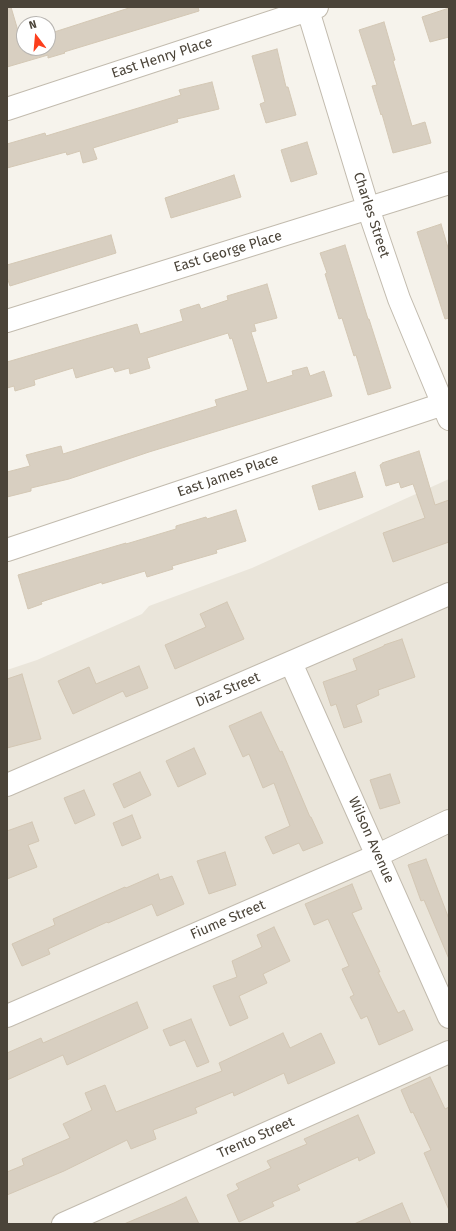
<!DOCTYPE html>
<html>
<head>
<meta charset="utf-8">
<style>
  body { margin:0 }
  #map { position:relative; width:456px; height:1231px; overflow:hidden; background:#f6f3ec; font-family:"Fira Sans",sans-serif }
  canvas { display:block }
  .frame { position:absolute; inset:0; border:8px solid #4b4439; pointer-events:none }
  .north { position:absolute; left:16px; top:16px; width:40px; height:40px; box-sizing:border-box; background:#fff; border:1px solid #b7b4b0; border-radius:50%; rotate:344deg; font-size:11px; font-weight:700; line-height:16px; text-align:center; color:#4b4439 }
  .north::after { content:''; display:block; margin:auto; width:14px; height:18px; background:#fc3f1d; clip-path:polygon(50% 0,100% 100%,50% 72%,0 100%) }
</style>
</head>
<body>
<div id="map">
<canvas width="456" height="1231"></canvas>
<div class="frame"></div>
<div class="north">N</div>
</div>
<script>
const ctx = document.querySelector('canvas').getContext('2d');
ctx.lineJoin = 'round';
function paint(path, color) { ctx.fillStyle = color; ctx.fill(path, 'evenodd'); }
const toPath = rows => new Path2D(rows.map(r => 'M' + r).join(''));
function stroke(path, color, width, dash) { ctx.strokeStyle = color; ctx.lineWidth = width; ctx.lineCap = dash ? 'butt' : 'round'; ctx.setLineDash(dash || []); ctx.stroke(path); }
function drawText(font, color, halo, rows, align = 'center') {
  ctx.font = font + ' "Fira Sans",sans-serif'; ctx.lineWidth = 3; ctx.setLineDash([]); ctx.textBaseline = 'middle'; ctx.strokeStyle = halo; ctx.fillStyle = color; for (const [text, x, y, turn = 0] of rows) {
    ctx.save(); ctx.translate(x, y); ctx.rotate((+turn || 0) * Math.PI / 180); ctx.textAlign = isNaN(turn) ? turn : align; if (halo) ctx.strokeText(text, 0, 0); ctx.fillText(text, 0, 0); ctx.restore();
  }
}
const residential = toPath([
  [449,479,449,1224,7,1224,7,670,37,660,142,614,149,606,252,568]
]);
const building = toPath([
  [11,7,23,48,48,48,48,34,132,7,198,7,199,11,64,52,65,53,48,58,48,55,7,67,7,8,11,7],
  [449,8,449,37,430,42,422,17,449,8],
  [384,22,395,60,393,61,412,126,425,122,431,143,393,153,382,114,381,115,372,86,377,85,359,30,384,22],
  [277,49,286,87,288,87,296,115,266,123,260,104,265,102,252,56,277,49],
  [212,82,219,109,177,119,178,122,93,148,97,159,83,163,80,151,67,155,66,152,7,168,7,144,45,133,46,136,181,95,179,90,212,82],
  [307,142,317,174,291,182,281,150,307,142],
  [234,175,241,197,171,218,165,198,234,175],
  [441,224,449,251,449,318,445,319,417,232,441,224],
  [111,235,116,253,10,286,7,277,7,265,111,235],
  [345,245,368,319,369,319,391,388,368,395,356,355,354,356,342,318,339,319,325,274,327,273,320,253,345,245],
  [267,284,277,318,254,324,256,331,251,332,267,383,293,375,292,371,307,367,310,376,324,371,332,396,149,452,69,479,31,488,31,491,7,497,7,472,30,466,26,455,61,446,63,454,217,406,215,400,248,390,232,338,230,339,228,333,147,358,150,368,130,374,129,368,115,372,113,367,76,378,73,368,34,380,35,385,15,391,14,386,7,388,7,362,137,324,140,334,183,321,180,310,199,304,201,309,228,300,227,296,267,284],
  [419,451,435,505,449,500,449,542,393,562,383,533,425,518,413,484,401,488,399,482,386,486,380,465,382,464,382,463,419,451],
  [355,472,363,497,319,510,312,486,355,472],
  [236,510,246,541,216,550,217,553,172,566,173,569,147,577,145,571,102,584,102,582,41,602,42,604,28,609,18,575,126,543,126,544,176,529,176,526,206,517,207,519,236,510],
  [227,602,244,639,175,669,165,645,206,627,200,614,227,602],
  [402,639,415,677,378,690,379,695,356,705,362,722,344,728,336,704,331,706,323,682,357,670,353,659,384,646,384,645,402,639],
  [139,666,148,688,126,697,123,691,73,714,58,681,89,667,96,684,139,666],
  [22,674,41,739,7,748,7,679,22,674],
  [261,712,280,752,282,751,310,817,311,817,323,843,303,851,299,843,273,854,265,837,290,826,274,783,263,788,249,754,243,757,229,726,261,712],
  [194,748,206,774,178,787,166,761,194,748],
  [140,772,151,795,124,808,113,784,140,772],
  [390,774,400,803,380,809,370,780,390,774],
  [84,790,95,815,75,824,64,798,84,790],
  [132,815,141,838,122,846,113,823,132,815],
  [32,822,39,841,28,845,37,867,7,879,7,831,32,822],
  [225,852,236,885,209,894,197,861,225,852],
  [426,859,449,919,449,959,424,900,421,901,408,865,426,859],
  [158,874,160,880,172,876,184,904,157,916,152,904,108,923,107,922,48,949,50,954,22,966,12,944,55,925,53,919,125,887,126,888,158,874],
  [352,884,362,909,352,913,380,972,378,972,398,1013,404,1010,413,1030,379,1045,367,1016,361,1019,350,997,354,995,342,969,349,966,328,919,314,925,305,904,352,884],
  [274,927,290,961,263,974,267,983,239,996,248,1018,230,1026,213,986,237,977,232,961,262,947,257,935,274,927],
  [137,1002,148,1028,67,1065,63,1055,7,1080,7,1053,41,1038,43,1043,137,1002],
  [191,1019,209,1062,197,1067,185,1040,170,1046,163,1030,191,1019],
  [283,1033,290,1048,321,1033,335,1063,288,1084,284,1073,234,1096,233,1092,195,1108,197,1113,153,1130,156,1139,131,1149,127,1140,64,1171,7,1195,7,1172,24,1165,22,1159,70,1138,63,1124,92,1110,85,1093,105,1085,116,1112,222,1071,219,1063,283,1033],
  [430,1077,445,1109,449,1107,449,1210,424,1153,431,1150,413,1112,411,1113,401,1090,430,1077],
  [358,1115,375,1153,359,1161,358,1157,297,1185,300,1190,272,1202,274,1206,239,1222,227,1195,239,1189,236,1184,271,1168,267,1161,307,1144,304,1139,358,1115],
  [186,1197,199,1224,124,1224,174,1203,186,1197],
  [402,1203,411,1224,354,1224,402,1203]
]);
const minor = toPath([
  [307,7,368,208,399,299,449,419],
  [7,109,317,7],
  [7,321,449,183],
  [7,550,449,402],
  [291,663,449,1017],
  [7,785,449,594],
  [7,1016,378,855,449,821],
  [63,1224,449,1052]
]);
const streetNames = [
  ["East Henry Place",162,58,-18],
  ["Charles Street",371,215,72],
  ["East George Place",228,252,-17],
  ["East James Place",228,476,-19],
  ["Diaz Street",228,690,-23],
  ["Wilson Avenue",371,840,66],
  ["Fiume Street",228,920,-23],
  ["Trento Street",256,1138,-24]
];
paint(residential, '#eae5da');
paint(building, '#d8cfc1');
stroke(building, '#d3c7b4', 1);
stroke(minor, '#c2bbae', 24);
stroke(minor, '#fff', 22);
drawText('14px', '#4b4439', '#fff', streetNames);
</script>
</body>
</html>
